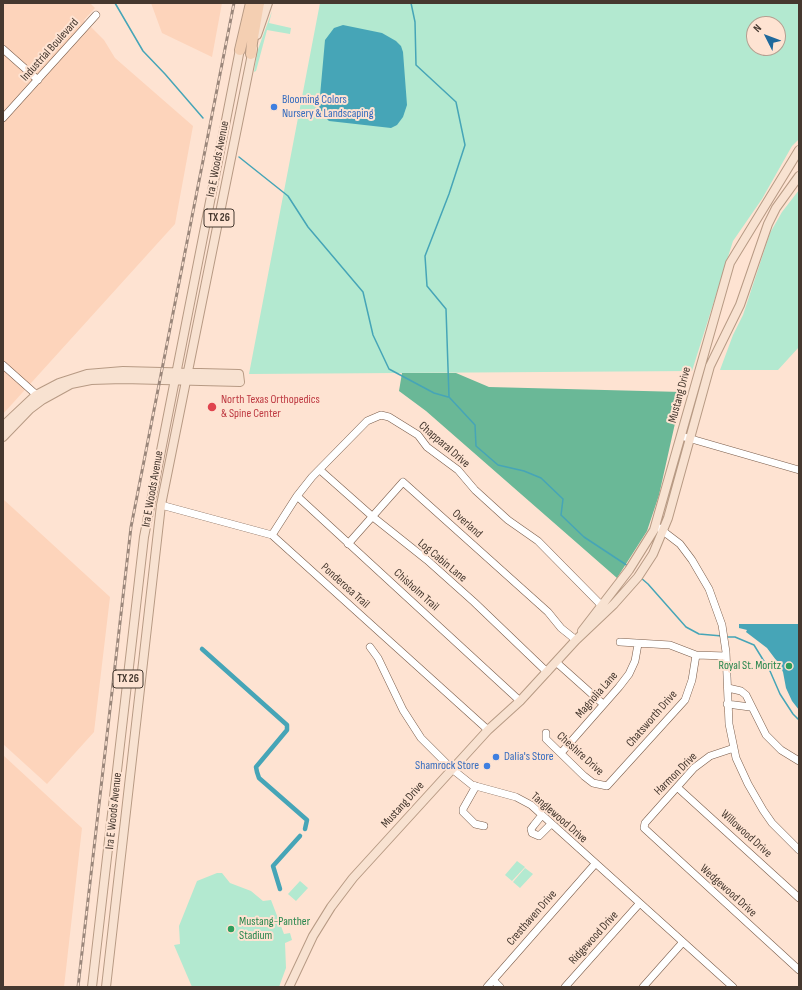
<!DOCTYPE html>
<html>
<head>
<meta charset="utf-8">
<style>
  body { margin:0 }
  #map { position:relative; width:802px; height:990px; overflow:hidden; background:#fee3d2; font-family:"Sofia Sans Condensed",sans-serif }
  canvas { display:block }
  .frame { position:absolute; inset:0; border:4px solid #45382f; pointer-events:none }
  .north { position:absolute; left:746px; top:16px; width:40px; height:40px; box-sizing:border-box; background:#fee3d2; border:1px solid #b49f91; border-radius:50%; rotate:312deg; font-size:11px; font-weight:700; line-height:16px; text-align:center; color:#45382f }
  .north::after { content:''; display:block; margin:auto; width:14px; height:18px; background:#1f699c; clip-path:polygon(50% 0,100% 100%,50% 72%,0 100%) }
</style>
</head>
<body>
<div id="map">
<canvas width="802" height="990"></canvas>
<div class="frame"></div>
<div class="north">N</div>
</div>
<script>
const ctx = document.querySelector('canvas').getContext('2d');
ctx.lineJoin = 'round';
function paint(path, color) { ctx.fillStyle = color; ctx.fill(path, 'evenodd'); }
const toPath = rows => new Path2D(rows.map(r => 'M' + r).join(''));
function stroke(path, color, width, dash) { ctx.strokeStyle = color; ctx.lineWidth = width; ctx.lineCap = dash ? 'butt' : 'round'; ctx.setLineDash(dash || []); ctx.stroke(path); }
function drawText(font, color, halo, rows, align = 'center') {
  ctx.font = font + ' "Sofia Sans Condensed",sans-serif'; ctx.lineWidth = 4; ctx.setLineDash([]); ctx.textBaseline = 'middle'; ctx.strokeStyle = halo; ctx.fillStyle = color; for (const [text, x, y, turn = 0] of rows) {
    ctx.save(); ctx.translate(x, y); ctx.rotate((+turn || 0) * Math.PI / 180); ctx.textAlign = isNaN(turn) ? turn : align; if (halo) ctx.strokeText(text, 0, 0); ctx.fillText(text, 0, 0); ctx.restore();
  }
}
const built = toPath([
  [3,3,90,3,95,8,84,20,104,40,115,58,193,126,175,224,3,414],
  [151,3,222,3,212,57,162,33],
  [3,499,110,597,94,732,47,784,3,744],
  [3,755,82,828,64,987,3,987]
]);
const green = toPath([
  [320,3,799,3,799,139,792,146,762,199,733,241,692,371,249,374],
  [754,24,778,24,778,48,754,48],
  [272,11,269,23,291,28,290,34,267,30,256,71,254,72,257,52],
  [799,190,799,347,778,370,720,370,733,335,743,315,770,233,782,212],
  [517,861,525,867,512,881,505,875],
  [525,868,533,874,520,888,513,882],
  [217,873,222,873,230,883,251,891,263,901,271,900,284,934,290,933,292,940,285,943,286,968,279,987,192,987,174,945,180,944,179,926,197,881],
  [300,881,308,888,296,901,288,894]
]);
const forest = toPath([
  [402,373,456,373,489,387,682,392,659,495,647,531,617,578,426,411,399,391]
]);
const water = toPath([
  [343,25,382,33,396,41,401,46,403,52,407,105,403,117,397,125,391,128,329,121,320,112,319,107,325,40,334,28],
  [739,624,799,624,799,710,792,701,786,688,783,672,776,660,767,648,746,632,747,630,739,628]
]);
const stream = toPath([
  [115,3,143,51,165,74,203,118],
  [411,3,415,22,416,65,456,102,465,145,449,194,425,256,427,286,446,309,449,397,475,425,476,446,498,465,524,471,541,478,563,499,561,515,584,537,628,566],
  [239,157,288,196,308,227,363,292,373,335,389,369,434,393,448,397],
  [641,578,648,584,686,627,699,634,722,636],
  [725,637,735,637,754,645,770,671,780,694,793,714,799,720]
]);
const canal = toPath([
  [202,649,287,725,287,730,256,767,257,772,259,778,307,820,305,829],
  [280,889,273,866,300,836]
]);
const minor = toPath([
  [3,49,38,80],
  [3,118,96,15],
  [3,365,40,398],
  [681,436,799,470],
  [320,470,373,517,427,560,474,602,547,672],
  [297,496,520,701],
  [161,505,272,535,488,730],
  [659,528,680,544,692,560,709,589,722,625,726,652,729,724,736,758,748,784,763,810,772,823,799,850],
  [272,535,297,496,312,477,367,421,381,415,389,417,418,435,427,447,458,470,475,490,508,520,538,541,605,609],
  [348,544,403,482,548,612,561,628,576,640],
  [620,642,670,645,696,655,726,656],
  [370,647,378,658,403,710,421,738,452,769,472,785,516,797,531,805,733,987],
  [556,662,603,704],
  [728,688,741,691,746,695,766,735,781,750,799,761],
  [727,704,750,707],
  [546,733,546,739,584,776,593,783,607,786,685,700,692,680,696,655],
  [734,748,710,756,694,768,645,823,644,828,799,970],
  [561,753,619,687,629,674,635,661,638,644],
  [476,786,463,809,463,812,475,824,484,826],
  [677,787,799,898],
  [542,815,534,825,531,829,532,833,539,836,551,824],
  [493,980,500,987],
  [487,987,595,864],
  [565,987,639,904],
  [643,987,683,942]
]);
const major = toPath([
  [257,35,268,3],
  [3,426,36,395,59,383,87,374,123,371,239,374,240,382,123,379,91,380,71,384,42,400,30,409,3,437],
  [582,631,629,570,654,530,730,263,799,150],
  [92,987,144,537,241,44],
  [106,987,161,505,253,49],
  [289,987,313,936,331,907,353,878,488,730,520,701,576,640,614,604,638,577,653,554,668,518,710,366,740,305,768,224,776,208,799,176]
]);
const highway = toPath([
  [240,50,251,3],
  [251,54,252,43,259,3]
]);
const rail = toPath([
  [78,987,131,527,234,3]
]);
const markers = [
  [274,107,4,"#3f7fe0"],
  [212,407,5,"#e0444e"],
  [789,666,4,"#2e9e5b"],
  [496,757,4,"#3f7fe0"],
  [487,766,4,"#3f7fe0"],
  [231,929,4,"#2e9e5b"]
];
const shields = [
  [219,218,30],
  [128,679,30]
];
const shieldNames = [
  ["TX 26",219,218],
  ["TX 26",128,679]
];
const streetNames = [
  ["Industrial Boulevard",50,50,-48],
  ["Ira E Woods Avenue",218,159,-79],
  ["Mustang Drive",680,395,-75],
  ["Chapparal Drive",444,445,41],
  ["Ira E Woods Avenue",153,489,-80],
  ["Overland",467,524,42],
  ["Log Cabin Lane",442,561,40],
  ["Ponderosa Trail",345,586,42],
  ["Chisholm Trail",416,590,42],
  ["Magnolia Lane",597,695,-49],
  ["Chatsworth Drive",652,719,-49],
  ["Cheshire Drive",580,754,42],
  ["Harmon Drive",676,774,-45],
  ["Mustang Drive",403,805,-48],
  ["Ira E Woods Avenue",114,811,-84],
  ["Tanglewood Drive",559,818,41],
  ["Willowood Drive",746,834,42],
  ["Wedgewood Drive",728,891,42],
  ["Cresthaven Drive",532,918,-49],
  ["Ridgewood Drive",594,938,-48]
];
const shopNames = [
  ["Blooming Colors",282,100],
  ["Nursery & Landscaping",282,114],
  ["Dalia's Store",504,757],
  ["Shamrock Store",479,766,"right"]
];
const healthNames = [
  ["North Texas Orthopedics",221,400],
  ["& Spine Center",221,414]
];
const leisureNames = [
  ["Royal St. Moritz",781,666],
  ["Mustang-Panther",239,922,"left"],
  ["Stadium",239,936,"left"]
];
paint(built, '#fdd4bb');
paint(green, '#b3e9d0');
paint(forest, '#6ab897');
paint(water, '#46a5b7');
stroke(stream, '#46a5b7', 1.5);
stroke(canal, '#46a5b7', 4.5);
stroke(minor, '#7a5d4b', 8);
stroke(major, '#b79a84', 10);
stroke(highway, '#b79a84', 12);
stroke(minor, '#fff', 7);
stroke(major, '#f8e2d1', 8);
stroke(highway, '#f4cfb2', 10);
stroke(rail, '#9b877b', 3);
stroke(rail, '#fee3d2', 1.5, [4.5]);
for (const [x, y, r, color] of markers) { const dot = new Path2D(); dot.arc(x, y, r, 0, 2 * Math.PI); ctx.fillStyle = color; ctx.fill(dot); stroke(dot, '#fee3d2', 1.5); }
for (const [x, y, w] of shields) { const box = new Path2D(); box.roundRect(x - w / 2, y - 9, w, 18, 3); ctx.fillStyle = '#fee3d2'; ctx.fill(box); stroke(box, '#45382f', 1); }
drawText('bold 11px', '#45382f', null, shieldNames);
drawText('12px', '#45382f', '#fee3d2', streetNames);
drawText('12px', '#366cbe', '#fee3d2', shopNames, 'left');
drawText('12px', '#be3a42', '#fee3d2', healthNames, 'left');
drawText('12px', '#27864d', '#fee3d2', leisureNames, 'right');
</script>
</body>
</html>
